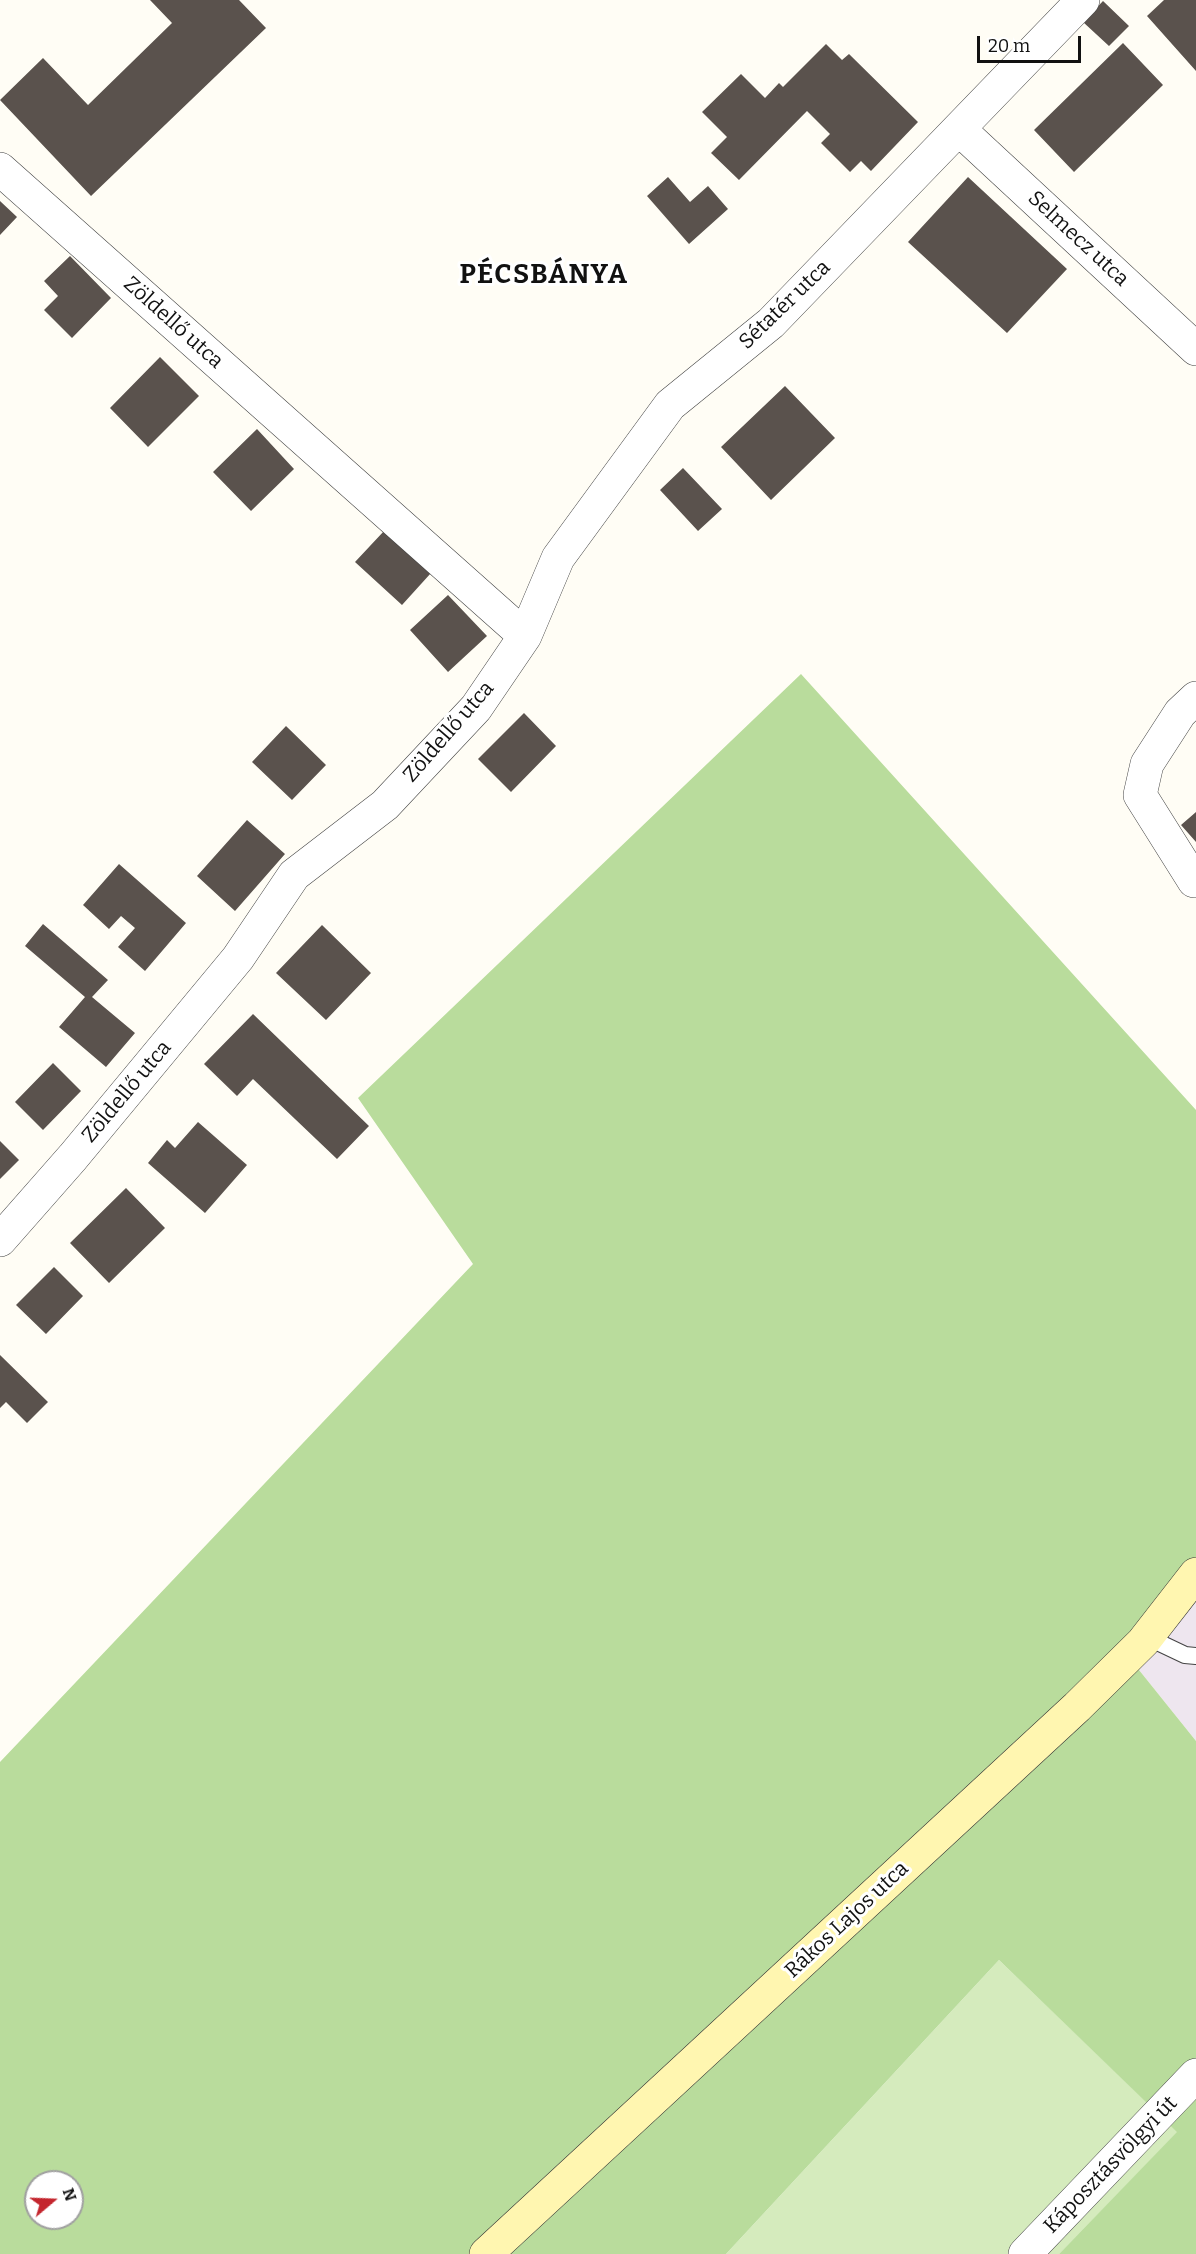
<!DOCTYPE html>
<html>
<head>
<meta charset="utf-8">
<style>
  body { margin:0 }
  #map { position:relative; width:1196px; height:2254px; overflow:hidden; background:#fffdf5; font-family:Bitter,serif }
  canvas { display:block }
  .north { position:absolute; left:24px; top:2170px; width:60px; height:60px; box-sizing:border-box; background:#fff; border:2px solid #a0a0a0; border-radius:50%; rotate:71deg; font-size:16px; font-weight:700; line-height:24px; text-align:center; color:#111 }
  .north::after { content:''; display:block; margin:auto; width:21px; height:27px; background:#c4262e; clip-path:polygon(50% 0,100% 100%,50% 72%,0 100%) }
  .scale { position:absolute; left:977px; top:36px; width:104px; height:27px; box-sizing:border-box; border:3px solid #111; border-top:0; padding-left:8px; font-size:18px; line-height:21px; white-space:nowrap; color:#111; -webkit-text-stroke:4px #fff; paint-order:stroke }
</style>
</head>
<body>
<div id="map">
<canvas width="1196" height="2254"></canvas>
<div class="north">N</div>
<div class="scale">20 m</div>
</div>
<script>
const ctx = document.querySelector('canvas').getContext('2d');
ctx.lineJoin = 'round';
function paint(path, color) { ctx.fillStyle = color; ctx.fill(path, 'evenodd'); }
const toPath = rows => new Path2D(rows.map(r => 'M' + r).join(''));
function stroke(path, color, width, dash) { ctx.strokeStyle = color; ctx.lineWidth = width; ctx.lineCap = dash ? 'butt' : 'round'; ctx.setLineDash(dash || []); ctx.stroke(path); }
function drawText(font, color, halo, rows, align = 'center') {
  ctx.font = font + ' Bitter,serif'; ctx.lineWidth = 6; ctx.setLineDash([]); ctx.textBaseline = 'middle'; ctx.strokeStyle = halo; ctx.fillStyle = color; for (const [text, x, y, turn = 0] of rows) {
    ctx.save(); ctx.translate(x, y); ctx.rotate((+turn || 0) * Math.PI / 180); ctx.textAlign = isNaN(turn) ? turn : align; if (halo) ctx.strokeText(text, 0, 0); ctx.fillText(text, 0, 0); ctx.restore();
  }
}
const industrial = toPath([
  [1196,1595,1196,1741,1139,1670]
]);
const green = toPath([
  [999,1960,1178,2132,1059,2254,726,2254]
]);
const forest = toPath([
  [801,674,1196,1110,1196,1595,1139,1670,1196,1741,1196,2254,1059,2254,1177,2132,999,1960,726,2254,0,2254,0,1762,473,1264,358,1098],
  [36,2182,72,2182,72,2218,36,2218]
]);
const building = toPath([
  [150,0,239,0,266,28,91,196,0,100,43,58,88,105,172,23],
  [1164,0,1196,0,1196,71,1147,16],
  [1103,1,1129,26,1109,46,1083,22],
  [1123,43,1163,85,1074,172,1034,130],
  [826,44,842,60,849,54,918,122,871,171,861,161,850,172,821,143,830,134,807,111,739,180,711,153,727,137,702,112,741,74,765,98,779,83,783,87],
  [668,177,690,202,708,186,728,209,689,244,647,196],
  [968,177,1067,269,1007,333,908,242],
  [0,201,17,217,0,235],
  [70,256,111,298,72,338,44,310,58,296,44,281],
  [160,357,199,396,148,447,110,408],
  [785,386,835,438,771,500,721,447],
  [257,429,294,469,251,511,213,472],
  [683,468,722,509,698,531,660,490],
  [384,531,431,573,402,605,355,562],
  [448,595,487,636,448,672,410,630],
  [524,713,556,746,511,792,478,759],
  [286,726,326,765,292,800,252,762],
  [1196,812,1196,842,1181,825],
  [247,820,285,854,235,911,197,876],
  [119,864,186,923,145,971,118,947,135,928,121,916,109,929,83,905],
  [43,924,108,980,92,997,135,1033,106,1067,59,1027,85,997,25,946],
  [322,925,371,973,326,1020,276,973],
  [253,1014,369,1126,337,1159,253,1079,237,1096,204,1064],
  [53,1063,81,1091,43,1130,15,1102],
  [198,1122,247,1165,205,1213,148,1163,167,1140,175,1148],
  [0,1141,19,1160,0,1179],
  [126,1188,165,1228,109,1283,70,1243],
  [54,1267,83,1296,46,1334,16,1305],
  [0,1355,48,1402,27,1423,6,1402,0,1408]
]);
const lane = toPath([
  [1147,1637,1185,1655,1196,1656]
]);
const street = toPath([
  [960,130,1196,349],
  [0,169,525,636,476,708,385,805,294,875,238,958,73,1157,0,1240],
  [525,636,558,558,670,405,771,323,1083,0],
  [1194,881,1140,795,1147,764,1180,713,1196,698],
  [1025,2254,1196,2075]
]);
const secondary = toPath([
  [486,2254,1077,1707,1143,1642,1196,1574]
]);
const streetNames = [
  ["Selmecz utca",1078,239,43],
  ["Sétatér utca",785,305,-44],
  ["Zöldellő utca",173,323,42],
  ["Zöldellő utca",449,732,-49],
  ["Zöldellő utca",127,1092,-50],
  ["Rákos Lajos utca",847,1920,-43],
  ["Káposztásvölgyi út",1111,2165,-46]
];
const districtNames = [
  ["PÉCSBÁNYA",544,275]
];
paint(industrial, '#eee6ef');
paint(green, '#d5ebbd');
paint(forest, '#b9dc9c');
paint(building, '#5a524d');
stroke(lane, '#444', 18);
stroke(street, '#444', 34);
stroke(secondary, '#333', 34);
stroke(lane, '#fff', 16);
stroke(street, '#fff', 33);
stroke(secondary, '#fff6b0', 33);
drawText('21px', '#111', '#fff', streetNames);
ctx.letterSpacing = '1.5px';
drawText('bold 27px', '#111', '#fff', districtNames);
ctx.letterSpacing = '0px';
</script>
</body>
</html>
